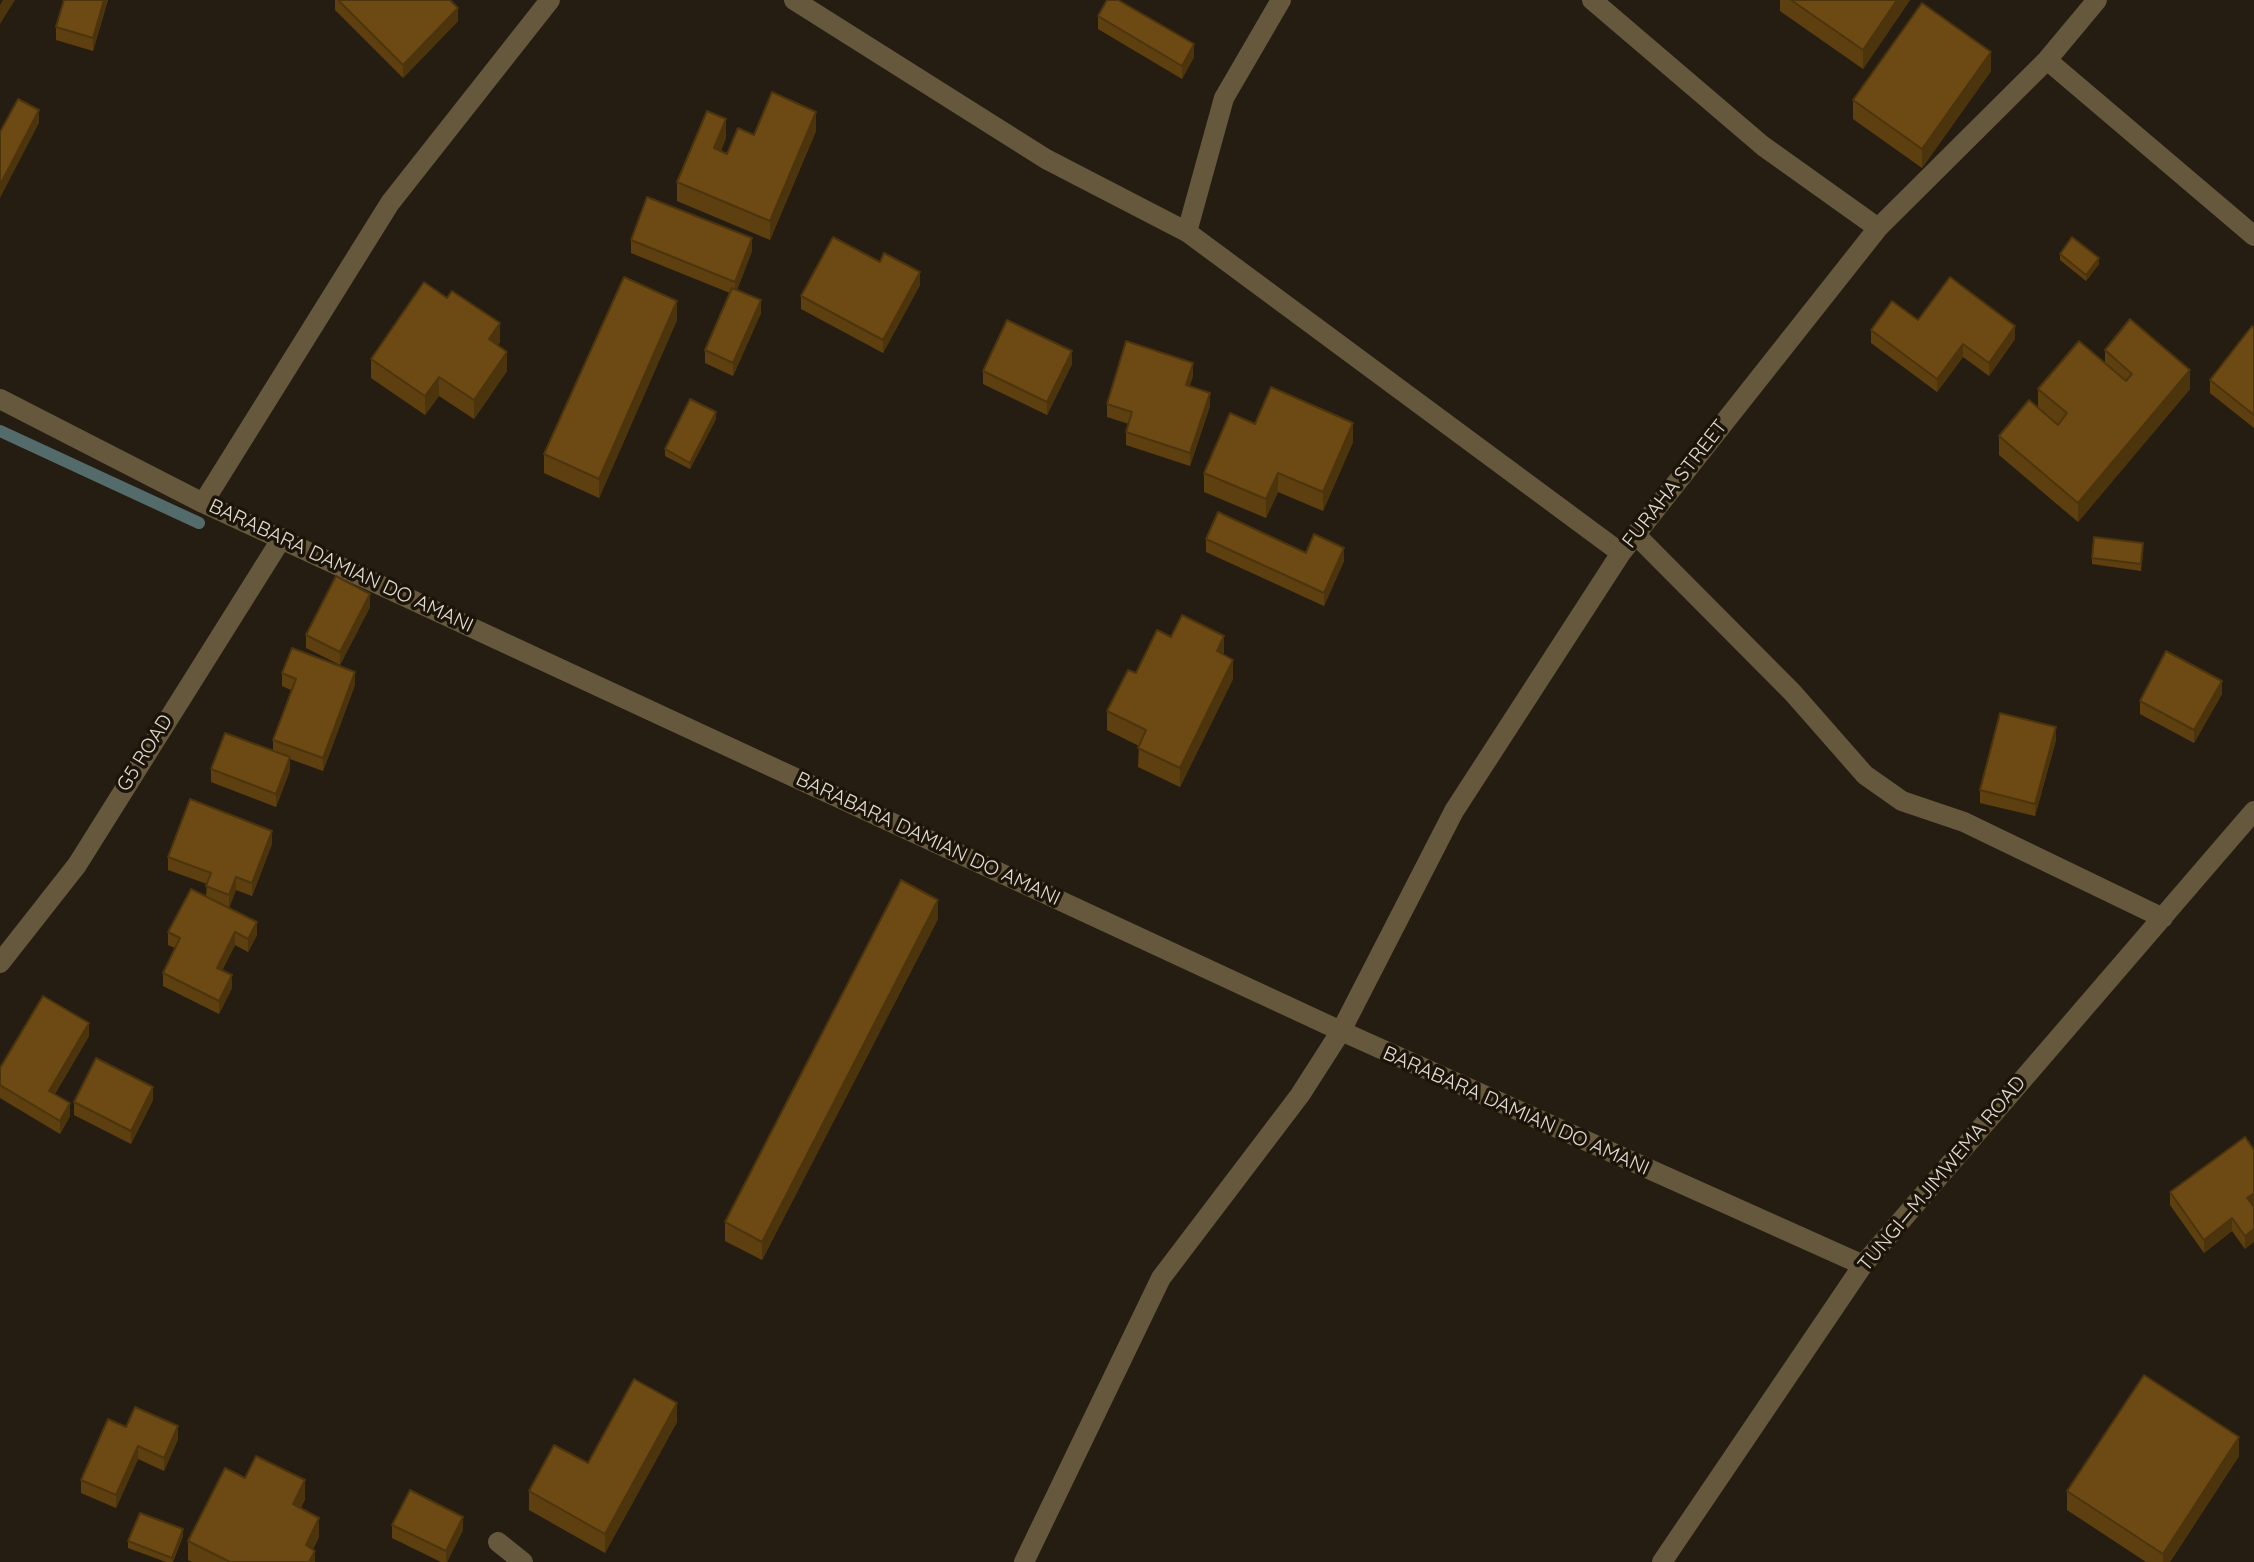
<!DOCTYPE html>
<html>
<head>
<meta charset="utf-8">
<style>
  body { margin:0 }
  canvas { display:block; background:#251d11 }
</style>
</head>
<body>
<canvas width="2254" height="1562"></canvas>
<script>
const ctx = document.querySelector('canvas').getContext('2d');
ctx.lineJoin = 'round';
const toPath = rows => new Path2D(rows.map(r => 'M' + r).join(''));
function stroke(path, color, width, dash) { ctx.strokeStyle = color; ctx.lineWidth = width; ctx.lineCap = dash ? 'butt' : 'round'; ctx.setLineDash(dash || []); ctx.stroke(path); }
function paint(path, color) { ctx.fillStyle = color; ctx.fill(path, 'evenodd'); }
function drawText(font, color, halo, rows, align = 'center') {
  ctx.font = font + ' Quicksand,sans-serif'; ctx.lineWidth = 7; ctx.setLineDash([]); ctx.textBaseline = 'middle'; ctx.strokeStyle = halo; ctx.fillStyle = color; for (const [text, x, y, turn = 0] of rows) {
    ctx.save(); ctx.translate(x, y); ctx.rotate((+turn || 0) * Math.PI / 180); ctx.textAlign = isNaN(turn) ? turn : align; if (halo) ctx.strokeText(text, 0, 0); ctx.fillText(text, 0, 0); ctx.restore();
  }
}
const stream = toPath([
  [0,431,199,523]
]);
const minor = toPath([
  [794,0,1046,159,1187,232,1621,553],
  [1592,0,1763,146,1878,228],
  [2047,60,2254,236],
  [1187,232,1224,98,1281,0],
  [0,399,203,503,1341,1031,1863,1265],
  [203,503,390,203,550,0],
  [1635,534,1793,693,1865,775,1902,801,1964,822,2163,918],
  [0,963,77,865,282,538],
  [498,1542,523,1562],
  [1024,1562,1161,1278,1300,1095,1341,1031,1454,811,1621,553,1878,228,2047,60,2097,0],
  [1662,1562,1863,1265,2254,811]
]);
const wall = toPath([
  [108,0,93,51,56,40,56,27],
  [335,0,450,0,458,21,403,78,335,10],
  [1780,0,1910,0,1863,69,1780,11],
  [1098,16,1194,57,1182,79,1098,29],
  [1991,71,1922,168,1853,119,1853,100],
  [816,131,770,240,677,201,677,182,726,138,721,151,727,154,754,135],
  [631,240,752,251,737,290,761,313,733,376,705,363,705,350,730,293,631,253],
  [2060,254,2099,264,2086,281,2060,260],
  [920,285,883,353,801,309,801,296],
  [677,320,599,498,544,473,544,454],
  [1918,320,2015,339,1989,376,1963,357,1937,392,1871,343,1871,330],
  [2254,328,2254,428,2210,393,2210,380],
  [500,342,498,345,507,371,474,419,439,396,425,415,371,378,371,359],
  [2105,350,2190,389,2078,522,1999,455,1999,436,2038,408,2038,389,2105,364],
  [1072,364,1047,415,983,384,983,371],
  [1193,376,1189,387,1210,406,1190,466,1126,445,1126,432,1129,424,1107,417,1107,404],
  [716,419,690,469,665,456,665,449],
  [1255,424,1353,442,1323,511,1278,492,1266,518,1204,492,1204,473],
  [1206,539,1344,561,1324,606,1206,552],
  [2143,550,2141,571,2092,564,2092,558],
  [370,607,340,665,306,648,306,635],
  [1171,637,1224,655,1233,679,1180,787,1138,767,1139,746,1107,730,1107,711,1136,673],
  [282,673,355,685,323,771,290,759,290,770,276,807,211,782,211,769,273,751,273,740,291,690,282,686],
  [2222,694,2194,743,2140,714,2140,701],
  [2056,740,2035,816,1980,803,1980,790],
  [272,844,252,896,236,890,229,908,257,935,248,952,235,945,222,970,232,988,219,1014,163,986,163,973,175,948,168,945,168,932,206,896,207,884,168,870,168,857],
  [938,919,762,1260,725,1241,725,1222],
  [89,1036,55,1094,70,1116,60,1134,0,1098,0,1068],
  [153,1100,131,1144,74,1115,74,1102],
  [2170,1192,2253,1206,2245,1249,2232,1231,2204,1253,2170,1205],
  [677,1422,605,1553,529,1510,529,1491],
  [126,1427,178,1439,164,1471,138,1459,116,1508,81,1493,81,1480],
  [2239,1456,2170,1562,2146,1562,2067,1510,2067,1491],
  [245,1478,305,1499,301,1508,319,1537,313,1549,315,1562,192,1562,188,1560,188,1541],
  [392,1525,463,1530,447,1562,441,1562,392,1538],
  [183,1536,173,1562,166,1562,128,1548,128,1541]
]);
const shadedWall = toPath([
  [3,0,15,0,0,24,0,5],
  [104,0,108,0,93,51,93,38],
  [1897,0,1910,0,1863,69,1863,50],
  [458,8,458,21,403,78,403,65],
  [1194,44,1194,57,1182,79,1182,66],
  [1991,52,1991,71,1922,168,1922,149],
  [39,110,39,123,0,198,0,185],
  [816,112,816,131,770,240,770,221],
  [726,119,726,138,714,167,714,148],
  [752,238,752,251,735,295,735,282],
  [2099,258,2099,264,2086,281,2086,275],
  [920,272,920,285,883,353,883,340],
  [761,300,761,313,733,376,733,363],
  [677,301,677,320,599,498,599,479],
  [500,323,500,342,489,358,489,339],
  [2015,326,2015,339,1989,376,1989,363],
  [1963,344,1963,357,1937,392,1937,379],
  [1072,351,1072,364,1047,415,1047,402],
  [507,352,507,371,474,419,474,400],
  [1193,363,1193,376,1186,398,1186,385],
  [2190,370,2190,389,2078,522,2078,503],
  [439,377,439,396,425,415,425,396],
  [1210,393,1210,406,1190,466,1190,453],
  [716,412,716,419,690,469,690,463],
  [1353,423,1353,442,1323,511,1323,492],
  [1278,473,1278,492,1266,518,1266,499],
  [1344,548,1344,561,1324,606,1324,593],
  [370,594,370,607,340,665,340,652],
  [1224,636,1224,655,1217,651],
  [1233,660,1233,679,1180,787,1180,768],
  [355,672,355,685,323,771,323,758],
  [2222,681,2222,694,2194,743,2194,730],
  [2056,727,2056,740,2035,816,2035,804],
  [290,757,290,770,276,807,276,794],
  [272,831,272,844,252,896,252,883],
  [236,877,236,890,229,908,229,895],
  [938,900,938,919,762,1260,762,1242],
  [257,922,257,935,248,952,248,939],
  [235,932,235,945,217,981,217,968],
  [232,975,232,988,219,1014,219,1001],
  [89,1023,89,1036,49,1104,49,1091],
  [153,1087,153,1100,131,1144,131,1131],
  [70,1103,70,1116,60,1134,60,1121],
  [2254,1193,2254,1206,2247,1211,2247,1198],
  [2232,1218,2232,1231,2204,1253,2204,1240],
  [2254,1229,2254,1242,2245,1249,2245,1236],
  [677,1403,677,1422,605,1553,605,1534],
  [178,1426,178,1439,164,1471,164,1458],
  [2239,1437,2239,1456,2170,1562,2163,1562,2163,1554],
  [138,1446,138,1459,116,1508,116,1495],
  [305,1480,305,1499,293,1523,293,1504],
  [463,1517,463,1530,447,1562,446,1562,446,1551],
  [319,1518,319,1537,307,1562,306,1545],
  [183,1529,183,1536,172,1562,172,1558],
  [315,1551,315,1562,309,1562]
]);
const building = toPath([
  [64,0,104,0,93,38,56,27,64,0],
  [338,0,450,0,458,8,403,65,338,0],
  [1107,0,1118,0,1194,44,1182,66,1098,16,1107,0],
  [1791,0,1897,0,1863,50,1791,0],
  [1922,3,1991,52,1922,149,1853,100,1922,3],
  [772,92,816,112,770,221,677,182,707,111,726,119,714,148,727,154,738,128,754,135,772,92],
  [18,99,39,110,0,185,0,132,18,99],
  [647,197,752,238,735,282,631,240,647,197],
  [833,237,880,262,884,253,920,272,883,340,801,296,833,237],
  [2072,237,2099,258,2086,275,2060,254,2072,237],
  [624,277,677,301,599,479,544,454,624,277],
  [1950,277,2015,326,1989,363,1963,344,1937,379,1871,330,1892,301,1918,320,1950,277],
  [424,282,447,298,452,291,500,323,489,339,507,352,474,400,439,377,425,396,371,359,424,282],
  [732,288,761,300,733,363,705,350,732,288],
  [2130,319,2190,370,2078,503,1999,436,2029,400,2058,425,2067,413,2038,389,2079,341,2126,381,2132,374,2105,350,2130,319],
  [1007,320,1072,351,1047,402,983,371,1007,320],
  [2252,326,2254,328,2254,415,2210,380,2252,326],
  [1126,341,1193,363,1186,385,1210,393,1190,453,1126,432,1132,412,1107,404,1126,341],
  [1271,387,1353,423,1323,492,1278,473,1266,499,1204,473,1230,413,1255,424,1271,387],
  [690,399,716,412,690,463,665,449,690,399],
  [1218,512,1306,553,1314,534,1344,548,1324,593,1206,539,1218,512],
  [2094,537,2143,543,2141,564,2092,558,2094,537],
  [336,576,370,594,340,652,306,635,336,576],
  [1182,615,1224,636,1217,651,1233,660,1180,768,1138,748,1146,730,1107,711,1128,670,1136,673,1157,630,1171,637,1182,615],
  [292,648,355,672,323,758,273,740,296,679,282,673,292,648],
  [2166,651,2222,681,2194,730,2140,701,2166,651],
  [2000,713,2056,727,2035,804,1980,790,2000,713],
  [225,733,290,757,276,794,211,769,225,733],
  [190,799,272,831,252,883,236,877,229,895,206,886,211,873,168,857,190,799],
  [901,880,938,900,762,1242,725,1222,901,880],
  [191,889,257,922,248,939,235,932,217,968,232,975,219,1001,163,973,180,938,168,932,191,889],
  [43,996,89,1023,49,1091,70,1103,60,1121,0,1085,0,1068,43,996],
  [96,1058,153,1087,131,1131,74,1102,96,1058],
  [2245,1137,2254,1150,2254,1193,2247,1198,2254,1207,2254,1229,2245,1236,2232,1218,2204,1240,2170,1192,2245,1137],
  [2144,1375,2239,1437,2163,1554,2067,1491,2144,1375],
  [634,1379,677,1403,605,1534,529,1491,554,1445,588,1463,634,1379],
  [135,1407,178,1426,164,1458,138,1446,116,1495,81,1480,108,1419,126,1427,135,1407],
  [256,1456,305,1480,293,1504,319,1518,306,1545,315,1551,309,1562,230,1562,188,1541,225,1468,245,1478,256,1456],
  [410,1490,463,1517,446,1551,392,1525,410,1490],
  [140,1513,183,1529,172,1558,128,1541,140,1513]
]);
const streetNames = [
  ["FURAHA STREET",1675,484,-52],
  ["BARABARA DAMIAN DO AMANI",341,566,25],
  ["G5 ROAD",145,753,-58],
  ["BARABARA DAMIAN DO AMANI",928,839,25],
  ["BARABARA DAMIAN DO AMANI",1516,1111,24],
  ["TUNGI—MJIMWEMA ROAD",1942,1174,-50]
];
stroke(stream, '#546b6c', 12);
stroke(minor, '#66583c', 20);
paint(wall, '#5e4010');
paint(shadedWall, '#4c340d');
paint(building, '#6d4a13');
stroke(building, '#4c340d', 2);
drawText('20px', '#e1dcd4', '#1c1408', streetNames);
</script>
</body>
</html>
